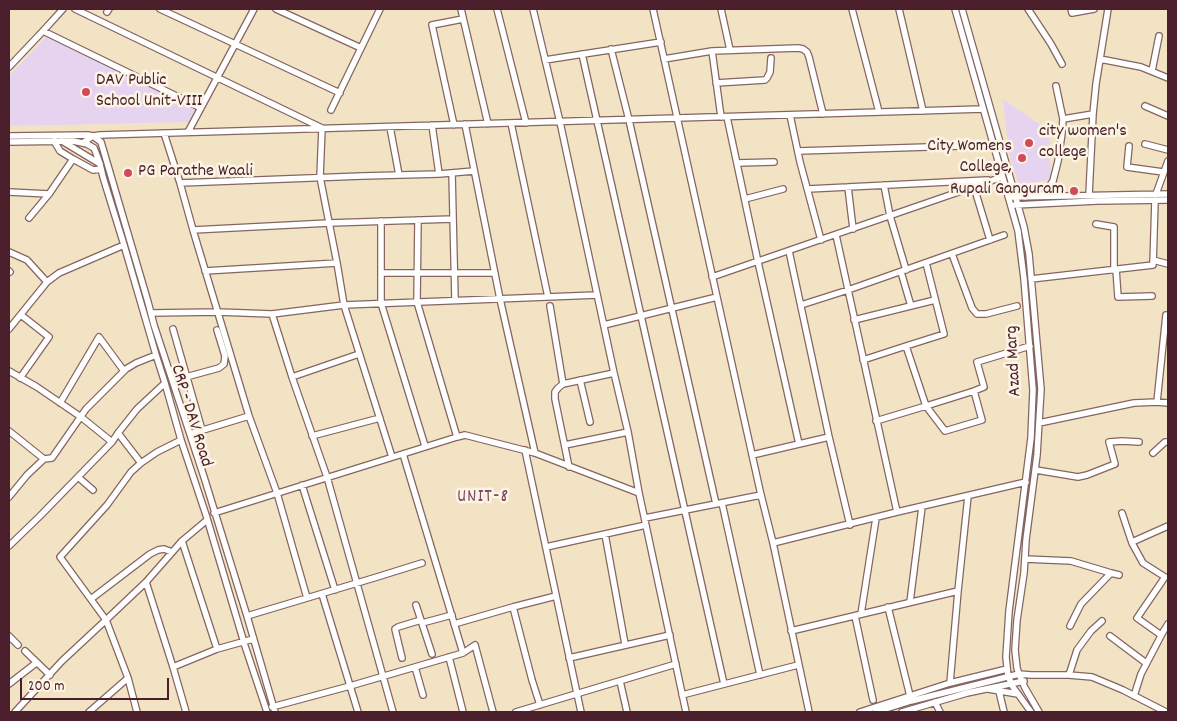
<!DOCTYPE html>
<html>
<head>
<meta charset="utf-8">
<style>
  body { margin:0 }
  #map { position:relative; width:1177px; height:721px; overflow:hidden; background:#f2e3c5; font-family:Dekko,sans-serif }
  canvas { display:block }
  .frame { position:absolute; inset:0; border:10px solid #4a1f2b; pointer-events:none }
  .scale { position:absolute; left:20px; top:678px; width:149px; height:22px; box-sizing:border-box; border:2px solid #4a1f2b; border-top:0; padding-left:6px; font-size:15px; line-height:18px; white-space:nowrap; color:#4a1f2b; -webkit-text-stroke:4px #fcf5e5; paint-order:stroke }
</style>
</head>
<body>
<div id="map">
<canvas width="1177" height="721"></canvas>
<div class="frame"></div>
<div class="scale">200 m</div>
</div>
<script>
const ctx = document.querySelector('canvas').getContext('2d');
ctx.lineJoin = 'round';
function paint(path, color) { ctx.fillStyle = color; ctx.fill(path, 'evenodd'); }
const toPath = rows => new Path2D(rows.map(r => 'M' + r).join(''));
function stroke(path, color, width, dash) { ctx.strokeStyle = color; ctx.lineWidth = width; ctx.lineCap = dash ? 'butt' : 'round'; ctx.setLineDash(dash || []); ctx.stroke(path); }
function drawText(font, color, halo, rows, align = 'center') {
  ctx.font = font + ' Dekko,sans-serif'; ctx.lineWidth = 5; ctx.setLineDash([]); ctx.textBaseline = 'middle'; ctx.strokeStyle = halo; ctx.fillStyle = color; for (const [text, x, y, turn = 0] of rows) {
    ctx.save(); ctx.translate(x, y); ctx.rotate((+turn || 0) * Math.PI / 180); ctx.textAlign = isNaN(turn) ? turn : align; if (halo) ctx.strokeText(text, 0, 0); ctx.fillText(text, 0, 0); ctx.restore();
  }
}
const built = toPath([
  [46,37,197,108,188,122,9,126,9,76],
  [1003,99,1049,131,1051,180,1019,185,1009,155]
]);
const minor = toPath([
  [75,9,322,128,320,177,337,263,344,305,392,457],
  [160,9,340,93],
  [276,9,361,48],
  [461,9,488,124],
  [497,9,526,123],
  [533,9,560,122,614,373,628,432,639,493,686,712],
  [653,9,761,495,773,543,809,712],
  [721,9,730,50],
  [852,9,879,112],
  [899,9,923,111],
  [955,9,1018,231,1024,279,1033,390,1031,438,1009,611,1006,657,1008,676,1013,687,1031,712],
  [962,9,1017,202,1024,227,1029,254,1041,389,1037,455,1026,540,1024,573,1017,620,1015,650,1017,668,1019,674,1025,688,1039,712],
  [1028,9,1051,44,1062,64],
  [1071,9,1072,13,1094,9],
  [107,12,109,9],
  [43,31,201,108],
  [611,49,629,120,716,504],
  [712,51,721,117],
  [582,54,724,684],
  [664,59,712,51,798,48,803,49,807,52,809,57,823,114],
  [1100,59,1141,67,1168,78],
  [545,60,661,42],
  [9,67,43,31,63,9],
  [1152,71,1159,36],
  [716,83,765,80,767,78,770,72,771,58],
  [1056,86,1063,119],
  [1145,106,1168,116],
  [331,110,380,9],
  [790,115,800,162,821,240],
  [727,117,758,262,799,444],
  [511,123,548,297],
  [465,124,500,299,535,453],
  [432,125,439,174],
  [454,125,432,25,463,19],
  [390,127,399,175],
  [188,132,254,9],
  [164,133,180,183,193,230,249,416,277,493,307,598],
  [9,136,88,135,93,136,101,142,148,302,154,325,204,477,247,616,275,712],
  [54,141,60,151,73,159],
  [62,141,100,164],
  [9,142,73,141,87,144,94,148,96,153,100,164,103,177,124,245,156,355,165,383,181,440,206,515,245,646,267,712],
  [84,142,93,136,100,135,983,109],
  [1145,144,1168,150],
  [1129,146,1127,167,1163,172],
  [798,151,993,145],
  [737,163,774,162],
  [452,173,455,300],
  [180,183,362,176,439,174,474,171],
  [884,185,890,216,906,270],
  [848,187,853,229],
  [974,187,990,240],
  [808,189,988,180],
  [9,192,49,194],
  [1156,194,1168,161],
  [1089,195,1093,114],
  [1042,196,1053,181,1058,161,1062,133,1063,119,1093,114,1096,84,1108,9],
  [1013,197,1168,194],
  [745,199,783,189],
  [1015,205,1097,201,1168,200],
  [29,218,49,194,73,159,93,170,101,169],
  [418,220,417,302,457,437],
  [381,221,381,303,425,446],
  [1096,224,1114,227,1114,269],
  [193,230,329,223,453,219],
  [836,235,897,512],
  [789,251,829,437,850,525],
  [9,252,27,260,47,282],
  [952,254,972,308,977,314,986,314,1017,306],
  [1153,260,1168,264],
  [1116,269,1118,297,1152,296],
  [9,271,10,272],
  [205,271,337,263],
  [901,272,911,306],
  [381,273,495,273],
  [712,277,1002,177],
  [1031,279,1153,265,1155,200],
  [801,305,848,290,1004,235],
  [550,306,563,384],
  [151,313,218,312,272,314,344,305,597,295],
  [272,314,292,377,327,477,393,712],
  [854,320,935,300],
  [604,325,717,297],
  [9,329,47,282,59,273,124,245],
  [173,329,202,430],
  [906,346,944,334,926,263],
  [863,360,906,346,926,406,974,391],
  [9,371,37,387,81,417,112,442],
  [186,377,219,368,224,364,225,356,217,330],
  [292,377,359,354],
  [20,378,49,337,21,315],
  [580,380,590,422],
  [1157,402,1166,315],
  [60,403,99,337,124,371],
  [876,421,926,406,945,431,982,420,974,391,984,387,977,362,1030,346],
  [1039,423,1134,403,1157,402,1168,403],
  [9,431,44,459],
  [118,433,141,463],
  [190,434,249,416],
  [312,436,380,418],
  [565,445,628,432],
  [525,450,581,712],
  [1153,453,1165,442,1168,442],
  [403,454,463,653],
  [752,455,829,437],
  [569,467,555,399,555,392,558,388,563,384,614,373],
  [1036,470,1078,477,1087,475,1115,464,1109,442,1122,441,1139,442],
  [78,477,93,490],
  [302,485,335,590],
  [9,497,27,475,44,459,52,458,86,409,126,369,136,363,156,355],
  [722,503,760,675],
  [214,513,457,437,465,435,535,453,639,493],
  [1122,513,1132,543,1143,563,1165,577,1137,618,1161,635],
  [645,518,761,495],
  [605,534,625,644],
  [182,541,217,649],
  [1132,542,1168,526],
  [773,543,897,512,1026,482],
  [9,546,40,516,112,442,118,433,137,409,165,383],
  [546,547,646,525],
  [1025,559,1071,561,1111,573,1081,604,1070,626],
  [1111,573,1119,575],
  [146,582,182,541,207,520],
  [322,594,358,712],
  [91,599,150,554,158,550,164,549,172,552],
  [910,602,922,507],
  [416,605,432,654],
  [513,607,532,680,540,705],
  [888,607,910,696],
  [861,614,876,518],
  [247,616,377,577,422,563],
  [855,616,873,700],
  [422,623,452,615],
  [454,624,513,607,556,596],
  [791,631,958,591],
  [9,636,18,645],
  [1110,636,1146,663],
  [25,651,50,675],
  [449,657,463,712],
  [402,658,395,629,398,627,421,620],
  [569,658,670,635],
  [415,667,423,695],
  [1069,675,1077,650,1091,631,1102,621],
  [620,681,627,712],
  [950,683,958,591,968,496],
  [9,684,36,663],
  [988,689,1018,694],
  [999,691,1004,712],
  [682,695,798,665],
  [1134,696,1141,674,1163,632,1168,624],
  [935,702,940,712],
  [272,707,350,686,463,653,475,645,493,712],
  [15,712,62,661,106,620,60,557,107,505,131,472,141,463,157,452,181,440],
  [89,712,128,678],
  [137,712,128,678,106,620,146,582,173,667],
  [186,712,173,667,217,649,253,639],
  [516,712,676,664],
  [860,712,950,683,1007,669],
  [876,712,911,701,1019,674,1031,675,1069,675,1092,677,1123,690,1166,712],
  [902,712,967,693,1024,681]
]);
const markers = [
  [86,92,5,"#d1495b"],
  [1029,143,5,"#d1495b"],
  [1022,158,5,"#d1495b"],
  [128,173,5,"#d1495b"],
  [1074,191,5,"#d1495b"]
];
const poiNames = [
  ["DAV Public",96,82],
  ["School Unit-VIII",96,103],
  ["city women's",1039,133],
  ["college",1039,154],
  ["City Womens",1012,148,"right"],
  ["College,",1012,169,"right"],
  ["PG Parathe Waali",138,173],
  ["Rupali Ganguram",1064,191,"right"]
];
const streetNames = [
  ["Azad Marg",1015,361,-93],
  ["CRP - DAV Road",190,416,73]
];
const neighbourhoodNames = [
  ["UNIT-8",483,498]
];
paint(built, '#e6d3f0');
stroke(minor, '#856461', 8);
stroke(minor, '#fff', 5.5);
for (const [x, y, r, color] of markers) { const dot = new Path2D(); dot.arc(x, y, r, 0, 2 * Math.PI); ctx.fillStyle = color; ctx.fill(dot); stroke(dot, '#fcf5e5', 2); }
drawText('18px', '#4a1f2b', '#fcf5e5', poiNames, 'left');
drawText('18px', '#4a1f2b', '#fcf5e5', streetNames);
ctx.letterSpacing = '1px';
drawText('19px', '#7f4a63', '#fcf5e5', neighbourhoodNames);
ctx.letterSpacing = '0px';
</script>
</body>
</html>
